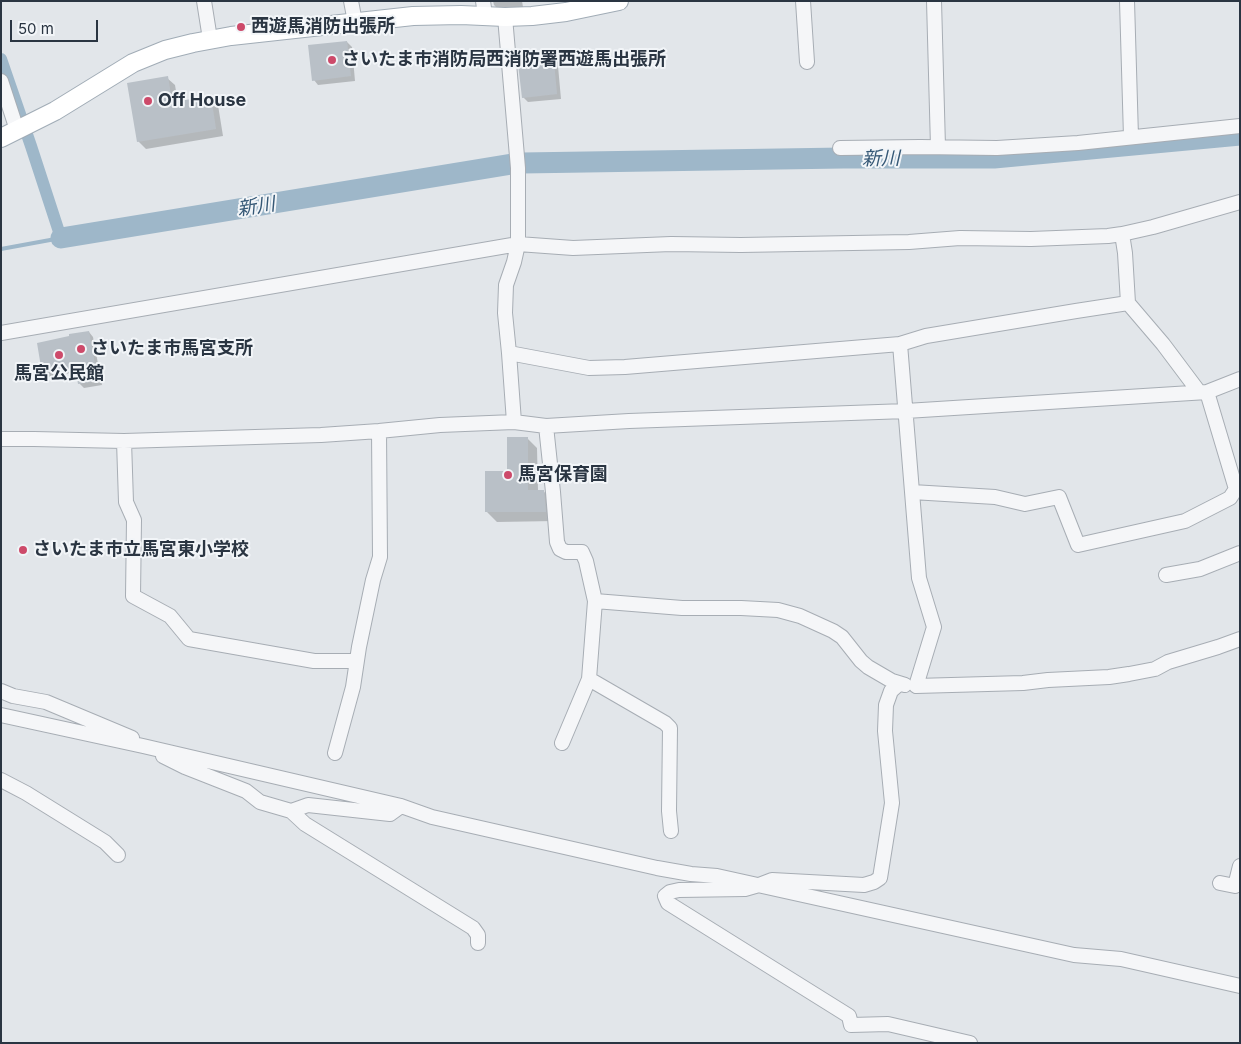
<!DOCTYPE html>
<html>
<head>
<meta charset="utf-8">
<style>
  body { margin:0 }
  #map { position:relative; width:1241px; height:1044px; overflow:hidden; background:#e2e6ea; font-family:Inter,sans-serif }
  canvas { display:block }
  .frame { position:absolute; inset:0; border:2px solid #2a3542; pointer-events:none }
  .scale { position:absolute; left:10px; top:20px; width:88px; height:22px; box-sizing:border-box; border:2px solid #2a3542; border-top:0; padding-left:6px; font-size:15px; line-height:18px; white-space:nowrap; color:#2a3542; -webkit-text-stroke:4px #f2f5f8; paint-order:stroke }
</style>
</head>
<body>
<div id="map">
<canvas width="1241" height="1044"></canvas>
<div class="frame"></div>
<div class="scale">50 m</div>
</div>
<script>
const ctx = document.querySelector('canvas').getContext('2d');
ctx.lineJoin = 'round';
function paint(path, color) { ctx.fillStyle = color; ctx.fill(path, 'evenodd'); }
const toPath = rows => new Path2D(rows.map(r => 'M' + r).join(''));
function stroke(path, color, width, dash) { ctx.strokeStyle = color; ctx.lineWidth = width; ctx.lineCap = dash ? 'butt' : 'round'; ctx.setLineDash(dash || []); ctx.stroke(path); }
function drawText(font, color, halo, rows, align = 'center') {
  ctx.font = font + ' Inter,"Noto Sans JP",sans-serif'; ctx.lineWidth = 4; ctx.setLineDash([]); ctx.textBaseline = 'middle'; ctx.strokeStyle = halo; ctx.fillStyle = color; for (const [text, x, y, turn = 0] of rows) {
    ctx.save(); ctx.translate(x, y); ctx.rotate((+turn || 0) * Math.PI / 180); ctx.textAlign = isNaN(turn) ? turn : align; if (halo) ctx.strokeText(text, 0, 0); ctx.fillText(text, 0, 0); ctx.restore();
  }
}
const shadow = toPath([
  [493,1,522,1,523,7,499,10,494,5],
  [347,42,352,47,355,81,318,85,314,80],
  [559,52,564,57,565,65,558,66,561,99,528,102,523,97],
  [167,78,175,85,178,103,211,97,218,105,223,136,146,149,138,141],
  [89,332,93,337,102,385,84,388,79,383,77,372,48,377,43,372],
  [527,438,537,448,538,491,543,491,554,501,555,521,497,522,487,512]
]);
const stream = toPath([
  [1,249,61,238]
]);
const canal = toPath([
  [1,59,31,146,61,238]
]);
const river = toPath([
  [522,163,843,158,994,158,1240,135],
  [61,238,512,164]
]);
const building = toPath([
  [347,41,351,76,312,81,308,45],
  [559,51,560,61,554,62,557,94,522,98,517,55],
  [168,76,172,102,211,96,216,129,137,142,127,83],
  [89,331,98,381,78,384,75,367,42,373,37,343,69,336,69,334],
  [507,437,528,437,528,490,544,490,546,512,485,512,485,471,507,471]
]);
const minor = toPath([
  [204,1,210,39],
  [351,1,355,22],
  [483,1,485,15],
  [803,1,807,62],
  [934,1,938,147],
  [1127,1,1131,137],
  [505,17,518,168,518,244,514,262,506,285,505,313,509,353,514,422],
  [1,81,17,130],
  [840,148,920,147,997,148,1078,143,1240,126],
  [1122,234,1125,253,1128,303,1163,344,1199,392],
  [1,333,518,244,573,248,671,244,741,245,909,242,960,238,1031,239,1108,236,1122,234,1153,227,1240,202],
  [900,344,919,578,934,627,916,686,1023,683,1048,680,1109,677,1129,674,1155,669,1168,662,1218,647,1240,639],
  [509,353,589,368,625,367,900,344,926,336,1076,311,1128,303],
  [1207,392,1236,489],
  [546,426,553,492,557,542,560,549,566,552,582,552,586,561,595,601,682,608,741,608,778,610,800,616,833,631,842,637,861,661,868,667,892,681,905,685],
  [1,439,34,439,124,441,321,435,379,431,440,425,514,422,546,426,629,421,906,411,1207,392,1240,379],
  [124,441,126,502,134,520,133,596,170,616,189,639,314,661,357,661],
  [912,492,995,497,1025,504,1059,497,1078,545,1185,521,1230,498,1236,489,1240,487],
  [1166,575,1200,569,1240,553],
  [589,679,665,723,670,728,669,811,671,831],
  [899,684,891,691,886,705,885,731,892,803,880,878,874,882,864,885,772,880,759,885,745,889,679,890,670,892,665,896,668,903,849,1016,851,1025,888,1024,970,1043],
  [1,691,13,696,46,702,132,738],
  [1,715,143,746,401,806,432,817,657,868,691,874,717,876,1074,955,1121,959,1240,986],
  [562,743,589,679,595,601],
  [335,753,353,687,359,647,373,580,380,557,379,431],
  [163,756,185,767,246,791,260,802,291,811,305,824,473,928,478,935,478,943],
  [1,780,26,793,105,842,118,855],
  [291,811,308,805,390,814,401,806],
  [1220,883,1235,886,1240,866]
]);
const major = toPath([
  [1,138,55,111,133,63,165,50,193,43,231,36,413,16,461,15,505,17,532,16,566,12,619,1]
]);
const markers = [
  [241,27,5,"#cd4a6a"],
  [332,60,5,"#cd4a6a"],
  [148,101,5,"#cd4a6a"],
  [81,349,5,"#cd4a6a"],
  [59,355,5,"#cd4a6a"],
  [508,475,5,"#cd4a6a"],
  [23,550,5,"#cd4a6a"]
];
const poiNames = [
  ["西遊馬消防出張所",251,27],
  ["さいたま市消防局西消防署西遊馬出張所",342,60],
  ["Off House",158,101],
  ["さいたま市馬宮支所",91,349],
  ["馬宮公民館",59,374,"center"],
  ["馬宮保育園",518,475],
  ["さいたま市立馬宮東小学校",33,550]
];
const waterNames = [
  ["新川",881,159,-1],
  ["新川",256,207,-9]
];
paint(shadow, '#0003');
stroke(stream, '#9eb7c9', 4);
stroke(canal, '#9eb7c9', 12);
stroke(river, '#9eb7c9', 21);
paint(building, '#b9c0c7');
stroke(minor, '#a7adb4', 16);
stroke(major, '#a1acb6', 20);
stroke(minor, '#f5f6f8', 14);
stroke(major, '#fff', 18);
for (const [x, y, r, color] of markers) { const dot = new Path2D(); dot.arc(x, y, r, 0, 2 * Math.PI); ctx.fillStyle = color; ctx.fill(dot); stroke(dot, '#f2f5f8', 2); }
drawText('bold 18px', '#2a3542', '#f2f5f8', poiNames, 'left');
drawText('italic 19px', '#355876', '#f2f5f8', waterNames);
</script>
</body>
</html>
